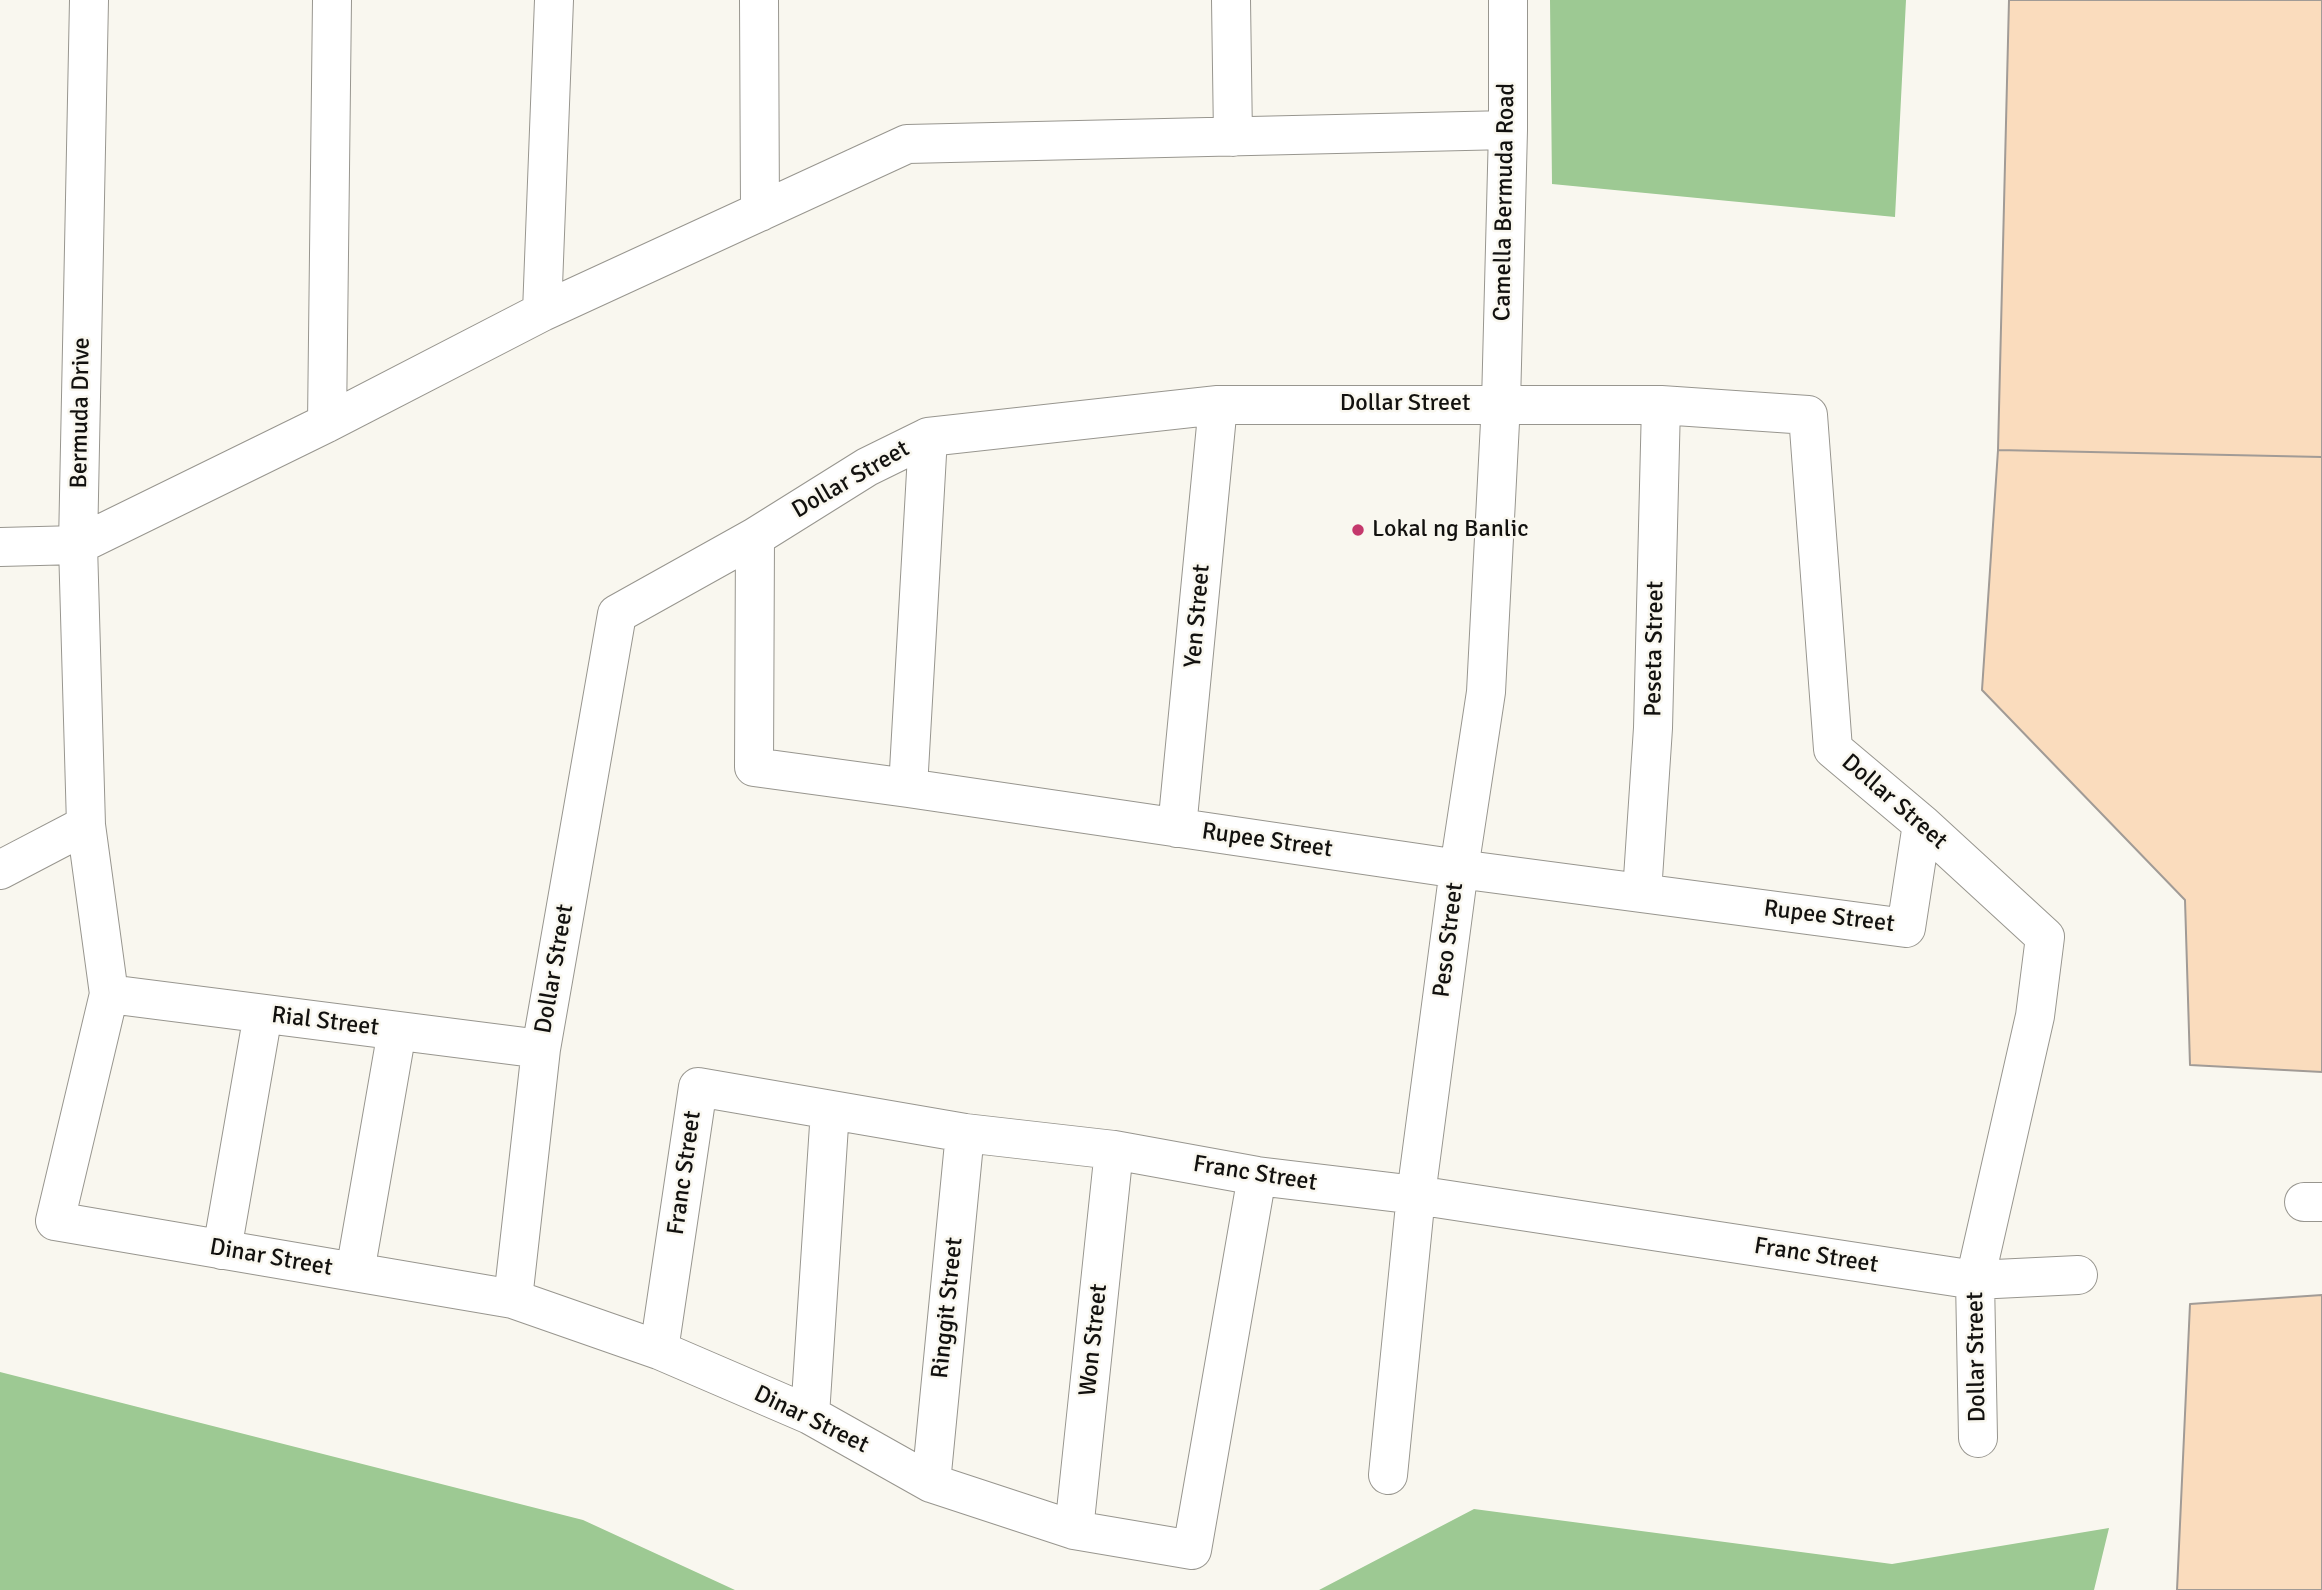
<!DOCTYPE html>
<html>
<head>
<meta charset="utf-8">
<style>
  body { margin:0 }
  canvas { display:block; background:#f9f7ef }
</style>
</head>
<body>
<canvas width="2322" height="1590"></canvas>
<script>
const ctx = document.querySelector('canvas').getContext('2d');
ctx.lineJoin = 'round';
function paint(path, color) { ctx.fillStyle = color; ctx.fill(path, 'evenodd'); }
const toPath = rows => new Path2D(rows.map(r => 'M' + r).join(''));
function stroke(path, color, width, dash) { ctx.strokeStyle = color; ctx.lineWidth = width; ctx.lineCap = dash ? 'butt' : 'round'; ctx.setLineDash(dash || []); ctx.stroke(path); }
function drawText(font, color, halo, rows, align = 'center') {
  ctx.font = font + ' Signika,sans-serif'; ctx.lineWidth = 5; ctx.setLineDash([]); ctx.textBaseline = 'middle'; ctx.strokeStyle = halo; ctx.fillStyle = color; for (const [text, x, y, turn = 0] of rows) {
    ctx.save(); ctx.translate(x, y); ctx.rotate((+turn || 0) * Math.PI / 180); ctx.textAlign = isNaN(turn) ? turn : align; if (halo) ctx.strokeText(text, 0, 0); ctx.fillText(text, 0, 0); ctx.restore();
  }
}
const forest = toPath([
  [1550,0,1906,0,1895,217,1552,184],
  [0,1372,583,1520,735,1590,0,1590],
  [1474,1509,1892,1564,2109,1528,2094,1590,1319,1590]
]);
const building = toPath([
  [2009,0,2322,0,2322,457,1998,450,2009,0],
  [1998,450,2322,457,2322,1072,2190,1065,2185,900,1982,690,1998,450],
  [2322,1295,2322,1590,2177,1590,2190,1304,2322,1295]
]);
const minor = toPath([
  [89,0,78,545,86,825,109,994,55,1221,513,1299,659,1350,810,1415,931,1483,1074,1530,1192,1550,1257,1176],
  [759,0,760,212],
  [1231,0,1233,137],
  [542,312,554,0],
  [327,423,332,0],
  [755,537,754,767,908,788,1459,869,1906,928,1922,824],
  [0,547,78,545,327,423,542,312,907,144,1508,130],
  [908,788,928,437],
  [1177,828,1218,405],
  [0,870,86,825],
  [1642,893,1653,728,1661,405],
  [109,994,541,1049],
  [2304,1202,2322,1202],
  [222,1250,263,1014],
  [355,1272,397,1031],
  [513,1299,541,1049,617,614,755,537,867,467,928,437,1218,405,1661,405,1808,415,1833,749,1922,824,2045,937,2035,1016,1975,1280,1978,1438],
  [659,1350,698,1087,965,1133,1114,1150,1257,1176,1416,1195,1975,1280,2078,1275],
  [810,1415,830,1110],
  [1388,1475,1416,1195,1459,869,1486,692,1501,403,1508,130,1508,0],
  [931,1483,965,1133],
  [1074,1530,1114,1150]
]);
const markers = [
  [1358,530,7,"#c4386c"]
];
const streetNames = [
  ["Camella Bermuda Road",1505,202,-89],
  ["Dollar Street",1405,404],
  ["Bermuda Drive",81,413,-89],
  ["Dollar Street",851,480,-30],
  ["Yen Street",1198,616,-85],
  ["Peseta Street",1655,649,-89],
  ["Dollar Street",1894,802,41],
  ["Rupee Street",1267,841,8],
  ["Rupee Street",1829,917,7],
  ["Peso Street",1449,940,-83],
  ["Dollar Street",555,969,-80],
  ["Rial Street",325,1022,7],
  ["Franc Street",685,1173,-82],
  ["Franc Street",1255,1174,9],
  ["Franc Street",1816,1256,9],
  ["Dinar Street",271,1258,10],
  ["Ringgit Street",948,1308,-84],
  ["Won Street",1094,1340,-84],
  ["Dollar Street",1977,1357,-91],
  ["Dinar Street",811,1420,26]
];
const poiNames = [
  ["Lokal ng Banlic",1372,530]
];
paint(forest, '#9dc993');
paint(building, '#fadcbd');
stroke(building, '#a19b96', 2);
stroke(minor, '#98968f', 40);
stroke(minor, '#fff', 38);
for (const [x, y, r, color] of markers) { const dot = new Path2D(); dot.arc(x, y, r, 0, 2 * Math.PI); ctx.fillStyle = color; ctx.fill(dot); stroke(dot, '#f9f7ef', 2.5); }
drawText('24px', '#12110f', '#f9f7ef', streetNames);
drawText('24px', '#12110f', '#f9f7ef', poiNames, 'left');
</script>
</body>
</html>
